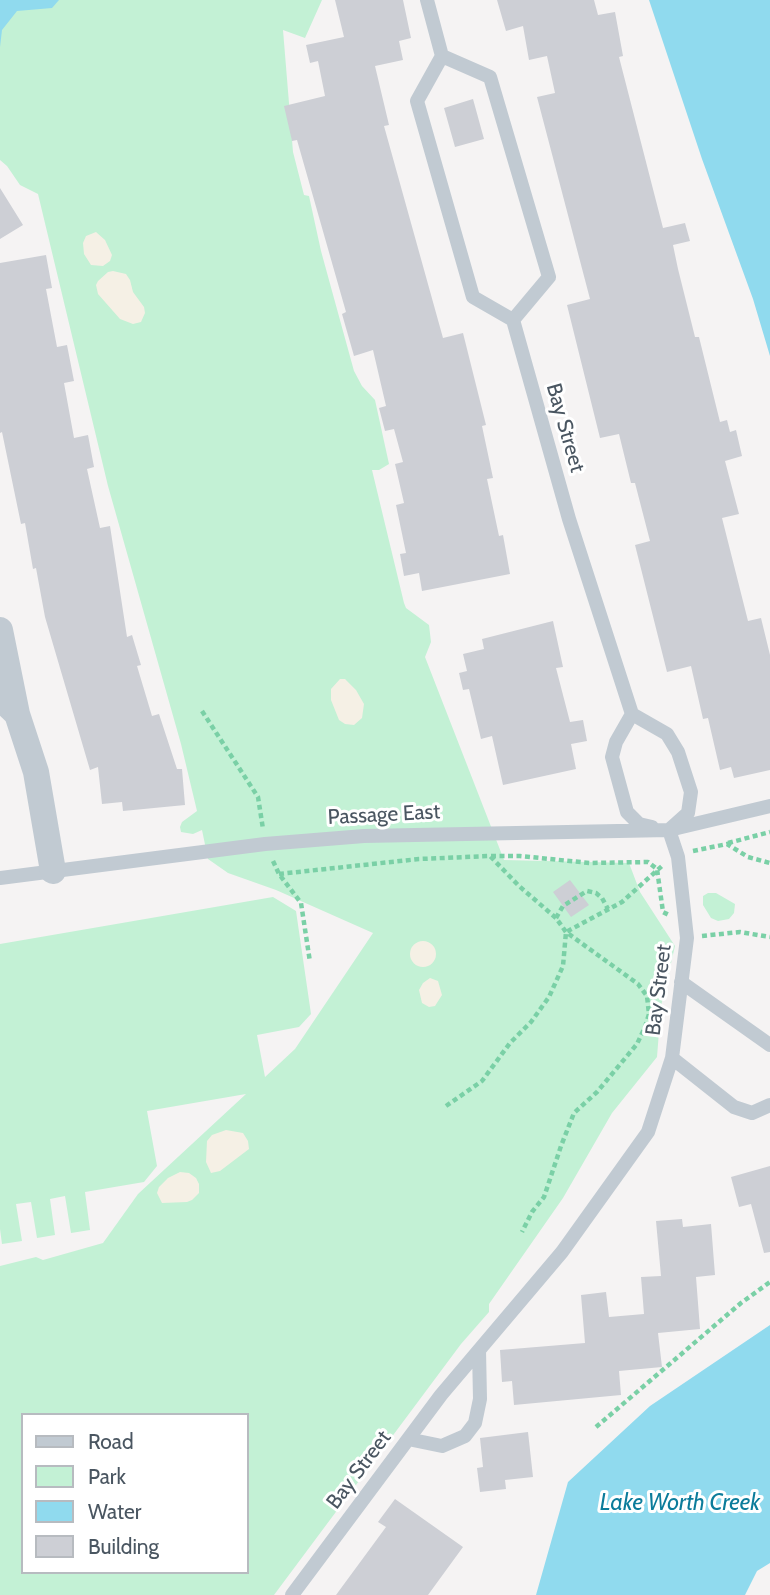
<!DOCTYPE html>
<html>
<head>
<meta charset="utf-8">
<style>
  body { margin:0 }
  #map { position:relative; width:770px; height:1595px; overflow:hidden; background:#f5f3f3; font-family:Cabin,sans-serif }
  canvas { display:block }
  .legend { position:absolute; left:21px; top:1413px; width:228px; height:161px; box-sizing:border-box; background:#fff; border:2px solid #b7bbc0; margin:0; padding:9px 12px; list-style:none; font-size:21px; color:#4a5661 }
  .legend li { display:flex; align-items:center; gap:14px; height:35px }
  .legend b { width:35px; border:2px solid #b7bbc0 }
</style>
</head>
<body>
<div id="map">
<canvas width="770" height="1595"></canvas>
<ul class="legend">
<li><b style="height:9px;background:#c1cad2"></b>Road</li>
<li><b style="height:19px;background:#c3f1d5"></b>Park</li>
<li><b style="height:19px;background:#90daee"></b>Water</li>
<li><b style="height:19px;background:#cdcfd5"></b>Building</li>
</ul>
</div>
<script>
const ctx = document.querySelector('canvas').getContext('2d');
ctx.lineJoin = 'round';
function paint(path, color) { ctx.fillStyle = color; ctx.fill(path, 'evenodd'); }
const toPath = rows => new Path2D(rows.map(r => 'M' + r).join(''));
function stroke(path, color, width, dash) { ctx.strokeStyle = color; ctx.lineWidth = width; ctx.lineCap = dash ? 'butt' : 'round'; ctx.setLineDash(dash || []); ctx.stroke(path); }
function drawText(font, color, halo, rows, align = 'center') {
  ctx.font = font + ' Cabin,sans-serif'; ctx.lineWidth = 6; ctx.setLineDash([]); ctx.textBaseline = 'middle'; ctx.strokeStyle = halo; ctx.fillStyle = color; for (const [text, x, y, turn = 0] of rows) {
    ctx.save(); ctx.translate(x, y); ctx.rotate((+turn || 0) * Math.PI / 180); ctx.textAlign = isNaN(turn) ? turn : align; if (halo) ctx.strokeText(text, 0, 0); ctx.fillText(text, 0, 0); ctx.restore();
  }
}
const green = toPath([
  [0,0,322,0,305,38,283,30,293,152,304,195,309,196,321,251,354,371,362,386,375,400,389,464,379,470,372,470,404,603,406,608,429,625,431,642,425,657,504,860,629,863,640,892,675,946,661,1006,657,1057,612,1113,563,1198,489,1304,489,1312,461,1344,274,1595,0,1595,0,1266,36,1257,43,1260,103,1243,138,1194,246,1094,147,1111,157,1166,144,1182,85,1192,90,1230,71,1233,65,1196,50,1199,55,1235,37,1238,31,1202,16,1204,22,1241,2,1244,0,1229,0,944,273,897,296,911,311,1014,299,1027,257,1035,265,1077,295,1049,373,933,276,890,228,873,208,859,202,830,193,834,181,832,180,827,182,822,197,811,181,744,108,486,38,194,20,185,7,166,0,160],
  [23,1415,247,1415,247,1572,23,1572],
  [708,893,716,893,735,904,734,913,729,919,718,921,711,918,703,905,703,896]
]);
const sand = toPath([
  [96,232,105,240,112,255,110,261,103,266,91,265,84,254,83,243,86,236],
  [113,271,126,274,130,280,133,292,144,307,145,313,141,322,133,324,120,319,98,294,96,285,98,281,108,272],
  [340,679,345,679,356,690,364,704,362,718,354,725,345,724,339,720,331,700,331,689],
  '410 954a13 13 0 1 1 26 0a13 13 0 1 1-26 0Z',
  [430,978,438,981,442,995,435,1006,429,1007,422,1003,419,990,423,983],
  [226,1130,243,1133,248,1141,249,1149,220,1171,211,1173,206,1162,207,1141,212,1135],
  [180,1172,189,1173,196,1178,199,1184,199,1193,192,1200,187,1202,162,1203,157,1193,159,1187,168,1178]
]);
const water = toPath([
  [0,0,59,0,52,8,17,11,2,30,0,47],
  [649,0,770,0,770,356,753,299,702,159],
  [770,1325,770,1563,757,1571,745,1595,536,1595,568,1482,650,1406]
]);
const building = toPath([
  [335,0,403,0,411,38,399,41,403,60,375,66,389,125,384,126,443,338,463,333,486,425,482,426,493,478,487,479,499,536,503,535,510,574,422,591,419,573,404,576,400,554,406,553,396,505,404,503,395,464,403,462,394,429,385,431,379,408,386,406,373,350,354,356,342,314,346,312,297,140,292,141,284,106,325,96,318,61,310,63,306,45,344,37],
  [497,0,594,0,598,15,615,12,623,56,619,57,663,228,685,223,690,241,673,245,678,269,695,337,699,337,720,422,727,420,730,432,736,430,742,456,725,461,739,514,722,518,748,621,761,618,770,655,770,770,734,778,731,767,720,770,708,718,703,719,691,666,667,672,635,545,650,541,635,483,631,483,619,434,600,438,567,305,590,299,537,97,555,93,547,56,529,60,523,26,506,31],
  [473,99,484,139,455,147,444,108],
  [0,188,23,225,0,239],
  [46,255,52,288,46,289,57,347,67,345,74,381,64,383,74,438,88,435,94,467,87,469,100,528,110,526,127,637,132,635,141,665,137,666,152,716,159,714,177,769,182,769,185,805,123,811,122,802,102,804,98,767,90,770,45,617,36,568,33,569,25,523,21,524,2,432,0,433,0,263],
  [553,621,563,667,556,668,570,722,583,720,587,741,571,744,576,769,503,785,492,736,481,739,469,689,463,690,459,673,467,671,463,654,484,649,482,639],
  [570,880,589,905,571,917,553,892],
  [770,1166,770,1252,764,1253,751,1204,739,1207,731,1177],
  [682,1219,683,1227,711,1224,715,1275,696,1277,700,1329,658,1333,662,1367,619,1371,621,1395,514,1405,512,1381,502,1382,500,1350,585,1343,581,1295,606,1292,609,1317,644,1314,641,1277,661,1276,656,1221],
  [528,1432,533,1477,505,1480,506,1489,480,1492,477,1468,483,1467,480,1438],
  [395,1499,463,1547,428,1595,336,1595,386,1527,378,1522]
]);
const path = toPath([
  [202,711,258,797,263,829],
  [728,843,770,832],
  [693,851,727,844,748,857,770,863],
  [491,856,520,856,590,863,648,862,657,869,663,912,669,915],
  [273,861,279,874,301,903,310,962],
  [279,874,419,859,490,856,519,886,556,918,566,932,638,984,647,996,649,1014,645,1027,637,1044,597,1092,574,1113,561,1146,544,1197,532,1212,522,1232],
  [556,918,563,906,587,891,596,893,602,898,608,909],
  [702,936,740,932,770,937],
  [446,1106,482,1081,510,1043,531,1022,549,997,563,966,566,932,622,902,663,865],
  [596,1427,741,1303,770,1282]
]);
const service = toPath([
  [442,56,490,77,549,277,513,320],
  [632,714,616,742,612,757,627,812,639,824,652,827],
  [0,878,265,844,364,836,669,830,770,806],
  [681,982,770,1045],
  [672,1058,734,1107,752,1113,770,1105],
  [408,1439,442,1446,465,1436,475,1423,480,1399,479,1350],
  [292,1595,441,1395,562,1252,648,1132,672,1058,687,938,678,857,669,830,688,813,691,792,678,752,667,734,632,714,569,519,513,320,473,297,417,101,442,56,427,0]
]);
const minor = toPath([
  [0,630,17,714],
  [0,698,17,714,36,772,53,871]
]);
const streetNames = [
  ["Bay Street",565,428,74],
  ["Passage East",384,815,-3],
  ["Bay Street",659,990,-83],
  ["Bay Street",359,1470,-53]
];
const waterNames = [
  ["Lake Worth Creek",680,1503]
];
paint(green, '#c3f1d5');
paint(sand, '#f5f0e5');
paint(water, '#90daee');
paint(building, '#cdcfd5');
stroke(path, '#7ad0a6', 4.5, [5, 3.5]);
stroke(service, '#c1cad2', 14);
stroke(minor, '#c1cad2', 26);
drawText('21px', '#4a5661', '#fff', streetNames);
drawText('italic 23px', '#0c7c9b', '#fff', waterNames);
</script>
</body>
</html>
